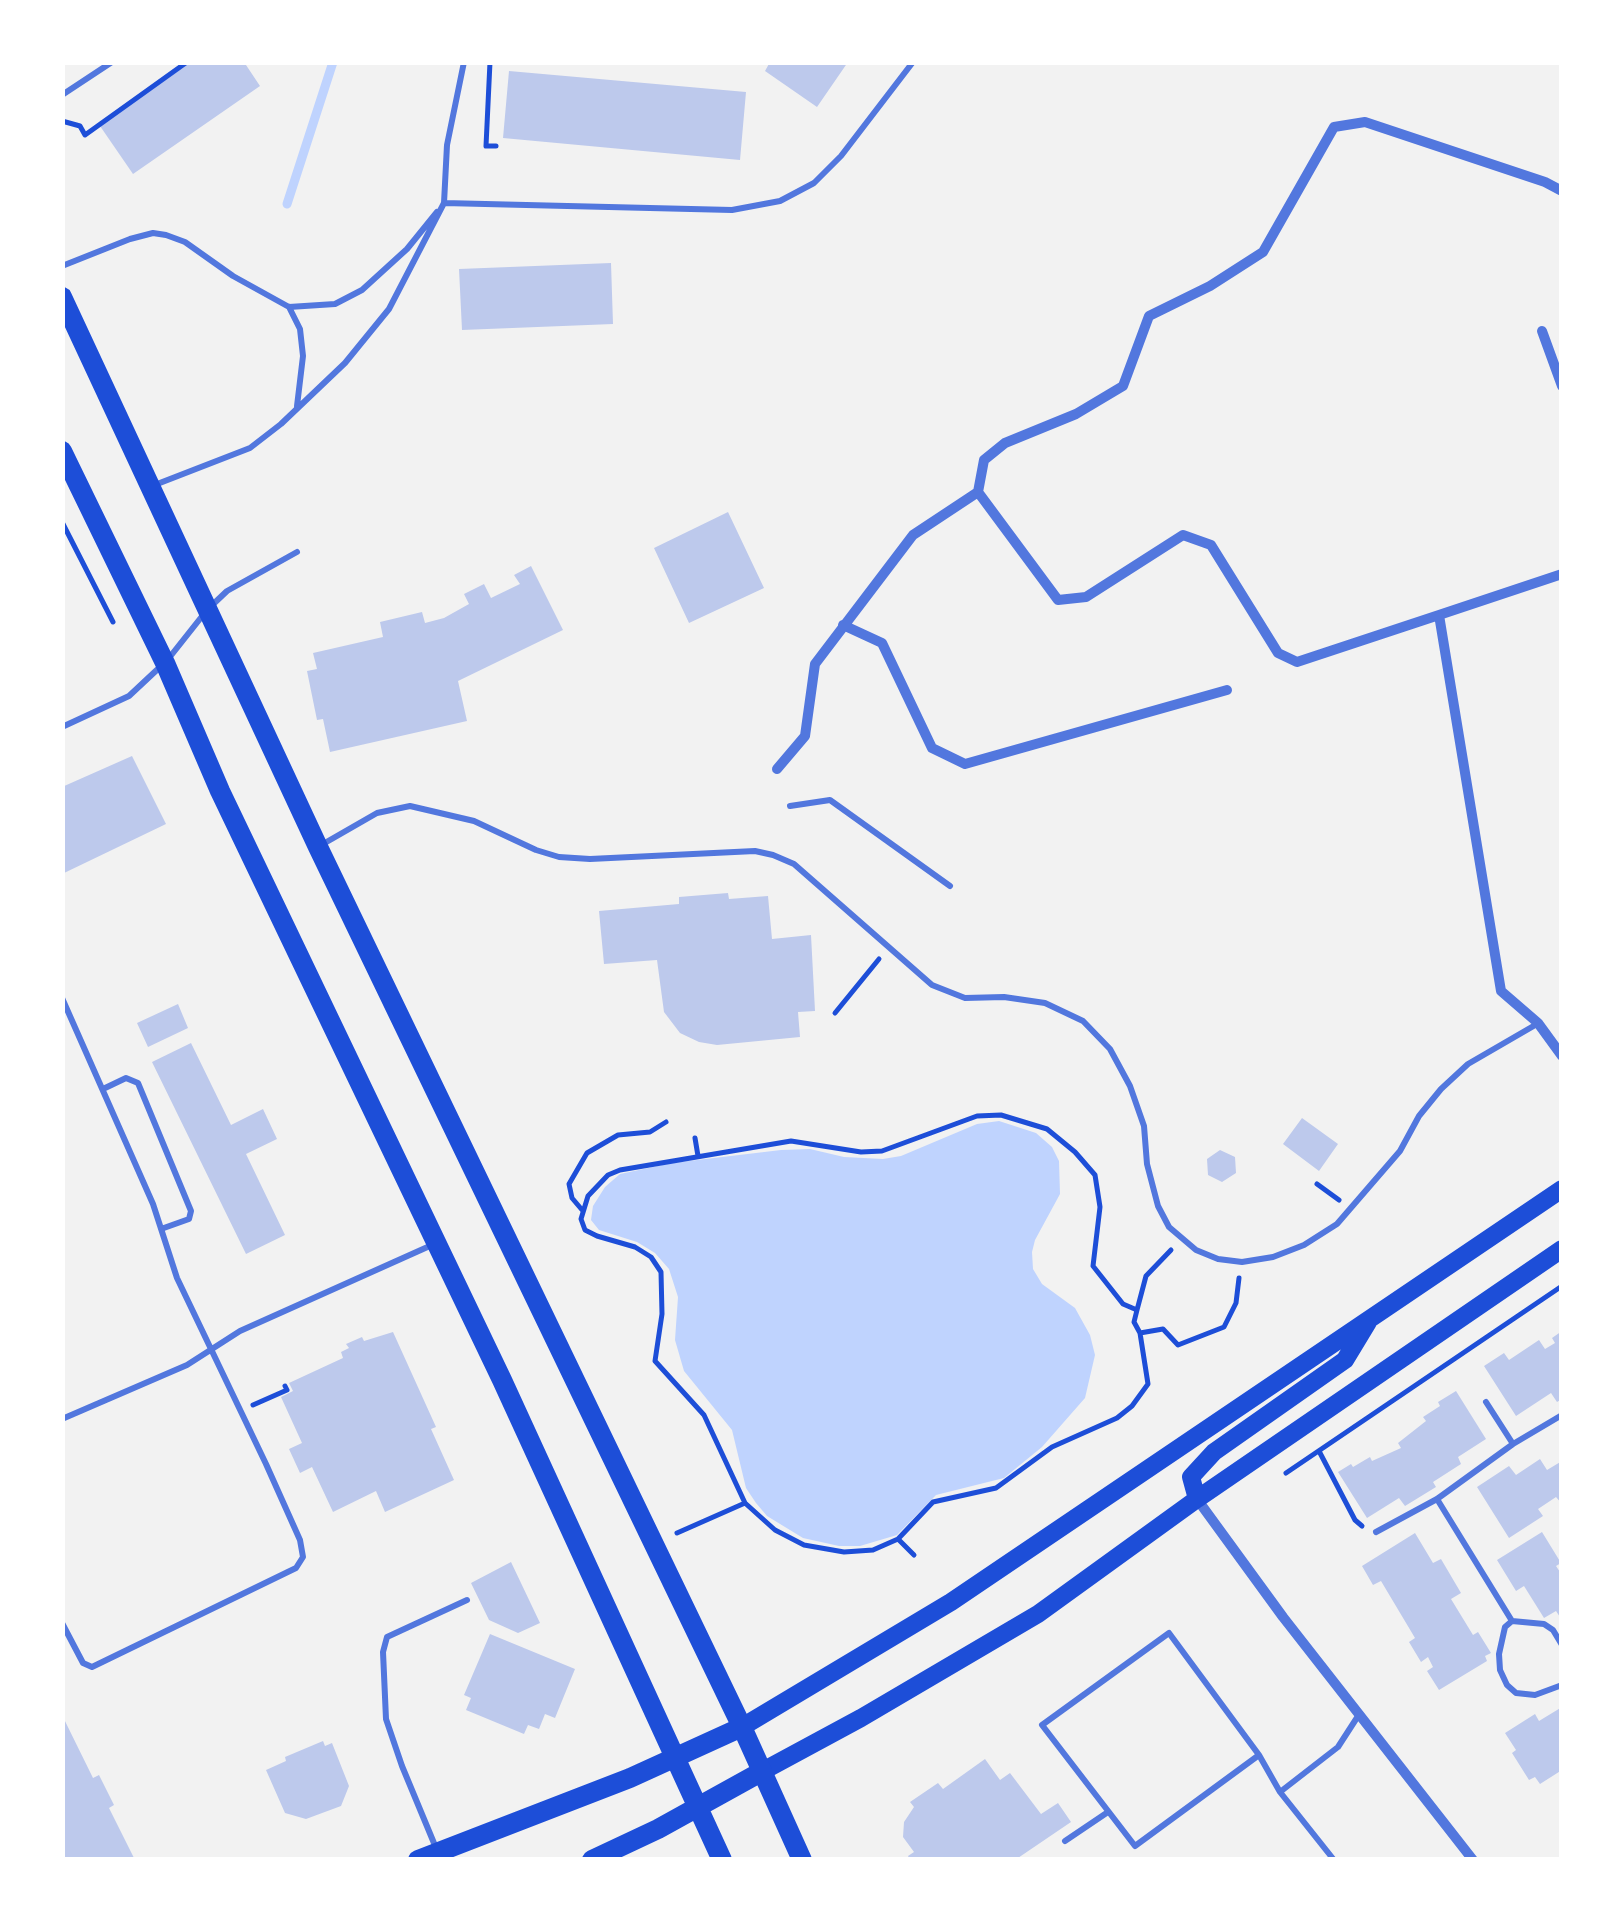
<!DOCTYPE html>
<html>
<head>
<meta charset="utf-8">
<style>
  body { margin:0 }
  #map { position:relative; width:1624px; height:1922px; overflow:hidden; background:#f2f2f2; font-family:Barlow,sans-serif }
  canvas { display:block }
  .frame { position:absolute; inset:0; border:65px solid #fff; pointer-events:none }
</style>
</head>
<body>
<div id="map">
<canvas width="1624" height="1922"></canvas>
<div class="frame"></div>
</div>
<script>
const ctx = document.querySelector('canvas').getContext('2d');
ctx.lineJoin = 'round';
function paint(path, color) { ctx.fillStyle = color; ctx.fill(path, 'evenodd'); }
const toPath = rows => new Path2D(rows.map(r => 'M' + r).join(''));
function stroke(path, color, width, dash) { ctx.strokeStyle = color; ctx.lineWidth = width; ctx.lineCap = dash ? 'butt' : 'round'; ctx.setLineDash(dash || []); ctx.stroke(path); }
const water = toPath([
  [999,1121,1036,1133,1052,1147,1059,1161,1060,1194,1035,1240,1032,1252,1033,1269,1042,1284,1075,1308,1090,1335,1095,1355,1085,1398,1042,1447,1004,1478,936,1495,897,1535,860,1546,839,1546,803,1538,767,1516,756,1503,746,1488,732,1430,684,1371,675,1340,678,1297,669,1269,655,1253,637,1242,599,1230,591,1220,593,1206,605,1187,620,1174,672,1163,781,1150,810,1149,844,1157,883,1159,901,1156,977,1124]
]);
const stream = toPath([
  [287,204,333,62]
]);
const building = toPath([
  [191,62,244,62,260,86,133,174,100,126],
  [770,62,848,62,817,107,765,71],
  [509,71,746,92,740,160,503,138],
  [611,263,613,324,462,330,459,269],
  [728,512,764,588,689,623,654,548],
  [531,566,563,630,458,681,467,721,330,752,323,719,317,720,307,671,317,669,313,653,383,637,380,622,422,612,425,623,444,618,469,604,464,594,484,584,491,598,520,584,514,575],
  [132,756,166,824,62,874,62,787],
  [728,893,729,899,768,896,772,939,811,935,815,1011,798,1012,800,1037,717,1045,699,1042,680,1033,664,1012,657,960,604,964,599,911,679,904,679,897],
  [178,1004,188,1028,148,1047,137,1023],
  [191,1043,231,1125,263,1109,277,1139,246,1154,285,1235,246,1254,152,1062],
  [1302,1118,1338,1144,1319,1171,1283,1144],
  [1220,1150,1235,1157,1236,1173,1222,1182,1208,1175,1207,1159],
  [1562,1331,1562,1399,1557,1402,1551,1393,1516,1416,1484,1366,1504,1353,1509,1360,1539,1340,1545,1349,1555,1343,1552,1338],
  [393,1332,436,1427,431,1429,454,1480,385,1512,376,1491,333,1512,312,1467,300,1473,289,1449,302,1443,281,1397,293,1391,289,1383,343,1358,341,1352,349,1348,346,1344,362,1337,364,1341],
  [1456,1391,1486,1439,1458,1457,1461,1464,1433,1482,1436,1487,1405,1506,1399,1498,1367,1518,1338,1472,1351,1464,1353,1467,1370,1457,1372,1461,1401,1448,1398,1443,1426,1421,1423,1417,1440,1406,1438,1402],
  [1540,1459,1547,1470,1562,1461,1562,1504,1556,1497,1538,1509,1543,1516,1509,1538,1477,1487,1509,1466,1516,1475],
  [1542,1532,1561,1563,1556,1566,1562,1575,1562,1620,1556,1611,1544,1618,1524,1586,1516,1591,1497,1560],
  [1415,1533,1433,1563,1441,1559,1461,1593,1451,1599,1473,1635,1478,1632,1491,1653,1485,1656,1487,1661,1439,1690,1427,1671,1433,1667,1428,1657,1421,1662,1409,1642,1415,1638,1381,1581,1373,1585,1362,1566],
  [511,1562,540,1623,518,1633,489,1620,471,1583],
  [490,1634,575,1669,555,1718,545,1714,539,1729,528,1725,524,1734,466,1710,471,1698,464,1695],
  [1562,1707,1562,1770,1540,1784,1535,1777,1529,1780,1512,1753,1516,1750,1505,1733,1535,1714,1539,1721],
  [62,1715,93,1778,99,1775,114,1805,109,1808,135,1860,62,1860],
  [323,1741,325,1746,332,1743,349,1786,341,1806,306,1819,285,1813,266,1770,286,1761,285,1757],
  [985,1759,1000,1780,1010,1773,1041,1814,1058,1803,1071,1822,1015,1860,910,1860,908,1856,914,1852,903,1837,904,1822,914,1807,910,1802,938,1783,943,1789]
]);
const path = toPath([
  [490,62,486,146,496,146],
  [62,121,80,126,85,135,187,62],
  [62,522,113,622],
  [835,1013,879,959],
  [695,1138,698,1156],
  [1317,1184,1339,1200],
  [583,1211,572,1198,569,1184,587,1153,618,1135,650,1132,666,1122],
  [1137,1310,1123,1304,1093,1266,1100,1207,1095,1175,1075,1152,1047,1129,1001,1115,977,1116,882,1151,861,1152,791,1141,620,1170,608,1175,588,1196,581,1219,585,1230,597,1236,635,1247,651,1257,661,1272,662,1314,655,1361,704,1415,745,1503,775,1530,804,1545,844,1552,873,1550,898,1539,933,1502,996,1488,1052,1447,1117,1418,1132,1406,1148,1384,1140,1333,1134,1322,1137,1310,1146,1276,1171,1250],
  [1140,1333,1163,1329,1178,1345,1224,1327,1236,1303,1239,1278],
  [253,1405,287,1390,285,1386],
  [1319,1451,1355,1520,1362,1526],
  [1286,1473,1562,1286],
  [677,1533,745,1503],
  [899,1540,914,1555]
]);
const service = toPath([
  [62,95,112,62],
  [444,203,732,210,780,201,814,183,841,156,913,62],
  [62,266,130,239,153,233,166,235,185,242,233,276,289,307,335,304,362,290,407,249,437,212],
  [289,307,300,329,303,356,297,406],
  [152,486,250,448,281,424,345,363,389,309,444,203,447,145,464,62],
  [169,658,207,610,227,591,297,552],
  [62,727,129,696,160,667],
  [790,806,830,800,950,886],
  [323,844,377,813,410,806,474,821,536,850,559,857,590,859,755,851,773,855,794,864,932,985,965,998,1004,997,1045,1003,1083,1021,1110,1049,1130,1086,1144,1126,1147,1164,1158,1206,1169,1227,1196,1250,1218,1259,1242,1262,1273,1257,1304,1245,1337,1224,1400,1151,1419,1116,1441,1089,1468,1064,1537,1024],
  [62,998,153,1204,177,1278,266,1464,300,1540,303,1557,296,1568,92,1667,83,1663,62,1623],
  [103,1089,126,1078,138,1083,191,1211,189,1219,161,1229],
  [1486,1402,1513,1444],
  [62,1419,187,1365,240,1331,432,1245],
  [1437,1499,1512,1621],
  [1376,1532,1437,1499,1513,1444,1562,1415],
  [1562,1645,1553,1630,1544,1624,1512,1621,1505,1627,1499,1654,1500,1670,1507,1685,1516,1693,1535,1695,1562,1685],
  [1259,1755,1135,1846,1042,1725,1169,1633,1259,1755,1280,1792,1334,1860],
  [1280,1792,1338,1747,1360,1713],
  [1065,1841,1108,1812],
  [436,1848,402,1766,386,1719,383,1652,387,1637,467,1600]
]);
const minor = toPath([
  [1542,331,1562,386],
  [978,492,1058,600,1086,597,1183,535,1211,545,1278,653,1297,662,1439,615],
  [1562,574,1439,615,1501,991,1538,1023,1562,1056],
  [843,625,882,643,932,748,965,764,1227,690],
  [777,769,805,736,815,664,913,535,978,492,984,460,1005,443,1076,414,1123,386,1149,316,1210,286,1263,252,1334,127,1365,122,1545,182,1562,191],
  [1197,1499,1283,1617,1473,1860]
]);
const secondary = toPath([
  [1197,1499,1191,1477,1214,1452,1345,1360,1368,1322],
  [742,1727,951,1602,1562,1189],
  [761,1772,861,1718,1038,1614,1197,1499,1562,1249]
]);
const primary = toPath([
  [62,297,318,847,742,1727,802,1860],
  [62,451,165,663,220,791,502,1380,722,1860],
  [418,1860,630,1778,742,1727],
  [592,1860,658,1829,761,1772]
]);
paint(water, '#bfd3fe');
stroke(stream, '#bfd3fe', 9);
paint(building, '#bdc9ec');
stroke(path, '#1d4ed8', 5);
stroke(service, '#5277de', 6);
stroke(minor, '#5277de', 10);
stroke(secondary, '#1d4ed8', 18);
stroke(primary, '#1d4ed8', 20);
</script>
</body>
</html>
